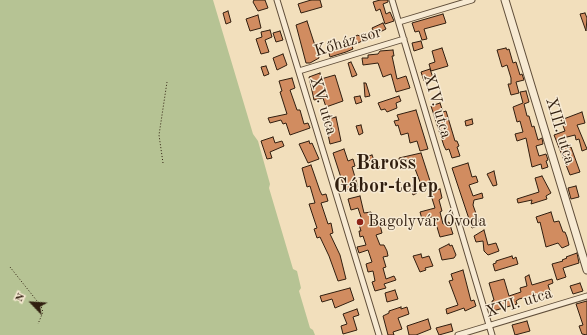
<!DOCTYPE html>
<html>
<head>
<meta charset="utf-8">
<style>
  body { margin:0 }
  #map { position:relative; width:587px; height:335px; overflow:hidden; background:#f2dfbc; font-family:"Old Standard TT",serif }
  canvas { display:block }
  .north { position:absolute; left:12px; top:283px; width:40px; height:40px; -webkit-text-stroke:3px #f7ead3; paint-order:stroke; rotate:295deg; font-size:11px; font-weight:700; line-height:16px; text-align:center; color:#301e0f }
  .north::after { content:''; display:block; margin:auto; width:14px; height:18px; background:#301e0f; clip-path:polygon(50% 0,100% 100%,50% 72%,0 100%) }
</style>
</head>
<body>
<div id="map">
<canvas width="587" height="335"></canvas>
<div class="north">N</div>
</div>
<script>
const ctx = document.querySelector('canvas').getContext('2d');
ctx.lineJoin = 'round';
function paint(path, color) { ctx.fillStyle = color; ctx.fill(path, 'evenodd'); }
const toPath = rows => new Path2D(rows.map(r => 'M' + r).join(''));
function stroke(path, color, width, dash) { ctx.strokeStyle = color; ctx.lineWidth = width; ctx.lineCap = dash ? 'butt' : 'round'; ctx.setLineDash(dash || []); ctx.stroke(path); }
function drawText(font, color, halo, rows, align = 'center') {
  ctx.font = font + ' "Old Standard TT",serif'; ctx.lineWidth = 3; ctx.setLineDash([]); ctx.textBaseline = 'middle'; ctx.strokeStyle = halo; ctx.fillStyle = color; for (const [text, x, y, turn = 0] of rows) {
    ctx.save(); ctx.translate(x, y); ctx.rotate((+turn || 0) * Math.PI / 180); ctx.textAlign = isNaN(turn) ? turn : align; if (halo) ctx.strokeText(text, 0, 0); ctx.fillText(text, 0, 0); ctx.restore();
  }
}
const green = toPath([
  [0,0,213,0,253,134,258,141,270,184,269,188,293,269,297,271,301,288,299,291,310,328,313,330,315,335,0,335]
]);
const building = toPath([
  [254,0,265,0,268,8,258,11,253,2,254,0],
  [311,0,320,0,322,7,301,13,298,4,311,0],
  [380,0,388,0,388,2,383,4,386,14,390,12,394,21,385,24,380,9,376,11,373,2,380,0],
  [228,11,231,22,226,24,223,13,228,11],
  [585,13,587,18,586,31,580,14,585,13],
  [443,14,446,23,424,29,427,39,422,40,419,31,415,32,412,23,443,14],
  [258,15,261,28,250,31,246,19,258,15],
  [307,21,319,58,310,63,306,63,296,25,307,21],
  [383,23,386,29,352,46,353,49,346,52,330,57,329,53,344,45,343,42,358,35,359,36,374,32,372,28,383,23],
  [270,30,272,37,265,40,269,52,261,54,256,39,262,37,261,32,270,30],
  [280,31,283,40,276,42,273,33,280,31],
  [421,41,423,48,414,51,412,43,421,41],
  [442,48,448,66,431,71,429,64,435,62,432,51,442,48],
  [506,48,507,50,509,49,513,63,516,62,520,75,522,74,524,80,516,82,519,93,511,95,508,84,511,84,511,78,507,65,502,67,497,50,506,48],
  [393,50,394,56,392,56,397,79,406,76,410,88,396,92,391,74,383,77,378,63,363,65,362,58,368,58,368,55,378,54,380,51,393,50],
  [283,54,287,65,277,70,273,58,283,54],
  [351,62,357,75,352,77,348,63,351,62],
  [266,66,269,74,264,76,261,67,266,66],
  [430,69,433,78,432,81,427,82,426,80,424,81,421,72,430,69],
  [320,73,321,79,335,75,343,101,326,107,323,98,314,100,309,77,320,73],
  [292,78,295,88,290,90,297,110,300,110,304,124,308,123,310,128,290,135,286,123,283,124,281,120,270,123,268,118,287,114,280,92,282,91,279,81,292,78],
  [364,83,366,83,370,96,365,97,364,83],
  [526,91,529,102,524,104,527,116,529,116,532,127,534,126,538,140,542,138,543,144,536,146,539,156,546,154,548,160,546,161,548,167,542,169,541,164,532,167,526,138,517,141,515,134,523,132,520,121,517,122,513,107,523,103,520,92,526,91],
  [360,96,362,102,356,104,354,97,360,96],
  [399,96,401,101,396,103,397,108,387,112,385,109,381,110,378,103,399,96],
  [440,103,443,112,446,111,455,141,457,141,459,146,457,147,460,156,452,158,449,149,446,150,444,146,431,106,440,103],
  [416,110,428,149,420,151,417,141,410,143,408,133,401,135,398,125,396,126,394,121,399,120,397,115,416,110],
  [582,112,585,123,577,125,587,149,582,151,579,139,576,140,575,135,563,138,567,148,571,147,580,172,570,175,554,135,565,131,561,120,582,112],
  [336,117,341,141,330,144,325,120,336,117],
  [472,119,473,124,466,126,465,121,472,119],
  [361,125,363,133,359,135,356,126,361,125],
  [273,137,275,143,282,141,284,146,270,152,272,158,267,159,261,141,273,137],
  [309,141,310,144,312,143,319,159,308,163,299,144,309,141],
  [344,149,348,161,353,159,355,166,352,167,358,187,345,190,333,153,344,149],
  [421,153,431,184,422,187,412,161,400,164,399,158,421,153],
  [372,155,374,160,366,161,365,157,372,155],
  [468,163,472,177,476,176,478,182,469,185,473,196,482,193,483,198,474,200,473,205,480,225,472,228,452,168,468,163],
  [311,165,320,191,322,195,326,194,328,201,321,203,328,224,331,223,333,233,330,234,340,255,346,279,338,281,329,256,320,237,317,238,314,229,317,228,309,204,315,203,310,186,307,187,302,168,311,165],
  [494,171,497,185,493,186,487,174,494,171],
  [542,176,551,193,546,196,547,199,531,204,532,200,518,203,517,199,539,192,535,178,542,176],
  [415,185,417,193,413,195,410,187,415,185],
  [576,186,579,197,571,199,568,188,576,186],
  [440,189,442,198,439,200,442,211,440,212,443,224,449,222,453,234,440,237,434,217,422,219,420,212,435,208,430,192,440,189],
  [360,196,364,213,371,212,375,226,380,225,382,233,376,235,380,245,384,245,387,251,388,256,383,257,386,267,383,268,386,279,394,276,396,280,384,284,386,288,375,291,372,282,375,281,373,271,368,272,366,264,372,262,368,250,359,253,357,247,366,245,363,236,360,237,359,231,361,231,358,221,362,220,358,208,351,210,348,199,360,196],
  [551,212,554,222,559,221,563,232,565,232,567,237,569,245,562,248,558,243,546,247,540,222,538,223,536,217,551,212],
  [484,230,488,245,496,243,499,251,488,255,484,251,483,241,476,242,474,236,484,230],
  [449,244,450,246,452,245,456,255,454,258,442,260,439,249,449,244],
  [577,253,579,263,563,268,566,277,557,280,552,264,563,261,562,260,567,258,566,257,577,253],
  [421,254,422,258,429,256,433,266,425,268,426,270,420,272,413,256,421,254],
  [512,256,513,259,516,257,518,264,495,271,493,264,496,263,496,261,512,256],
  [463,270,471,301,474,300,476,306,465,311,464,308,447,314,446,309,458,305,449,281,453,280,451,274,463,270],
  [529,275,532,285,552,279,553,283,548,285,550,291,519,299,516,301,517,304,493,311,492,301,494,300,489,283,504,279,509,296,521,292,520,288,527,286,525,277,529,275],
  [580,283,583,291,573,294,570,286,580,283],
  [350,288,354,300,335,308,332,299,322,302,320,296,350,288],
  [395,290,398,299,387,302,385,293,395,290],
  [587,301,587,335,582,334,579,326,583,325,576,304,587,301],
  [401,307,401,309,407,307,409,314,398,318,402,329,393,332,394,335,388,335,383,316,389,313,389,311,401,307],
  [357,309,359,315,353,317,357,330,343,334,341,326,347,324,343,314,357,309],
  [428,319,431,329,416,335,409,335,407,326,428,319],
  [527,321,530,331,515,335,512,325,527,321],
  [451,324,453,331,439,335,436,328,451,324]
]);
const path = toPath([
  [163,163,159,135,167,82],
  [10,267,41,306,43,312,38,324]
]);
const minor = toPath([
  [277,0,379,335],
  [392,0,492,335],
  [399,22,472,0],
  [299,71,404,39],
  [458,335,587,296]
]);
const tertiary = toPath([
  [505,0,587,270]
]);
const markers = [
  [360,222,4,"#8f2418"]
];
const streetNames = [
  ["Kőház sor",348,42,-17],
  ["XV. utca",323,106,73],
  ["XIV. utca",437,106,74],
  ["XIII. utca",560,131,73],
  ["XVI. utca",519,303,-17]
];
const poiNames = [
  ["Bagolyvár Óvoda",368,222]
];
const districtNames = [
  ["Baross",386,164],
  ["Gábor-telep",386,187]
];
paint(green, '#b6c394');
paint(building, '#d18c60');
stroke(building, '#301e0f', 1);
stroke(minor, '#604e3a', 7);
stroke(tertiary, '#604e3a', 9);
stroke(path, '#301e0f', 1, [1, 2]);
stroke(minor, '#f7ead3', 5);
stroke(tertiary, '#f7ead3', 7);
for (const [x, y, r, color] of markers) { const dot = new Path2D(); dot.arc(x, y, r, 0, 2 * Math.PI); ctx.fillStyle = color; ctx.fill(dot); stroke(dot, '#f7ead3', 1.5); }
drawText('16px', '#301e0f', '#f7ead3', streetNames);
drawText('16px', '#301e0f', '#f7ead3', poiNames, 'left');
drawText('bold 20px', '#301e0f', '#f7ead3', districtNames);
</script>
</body>
</html>
